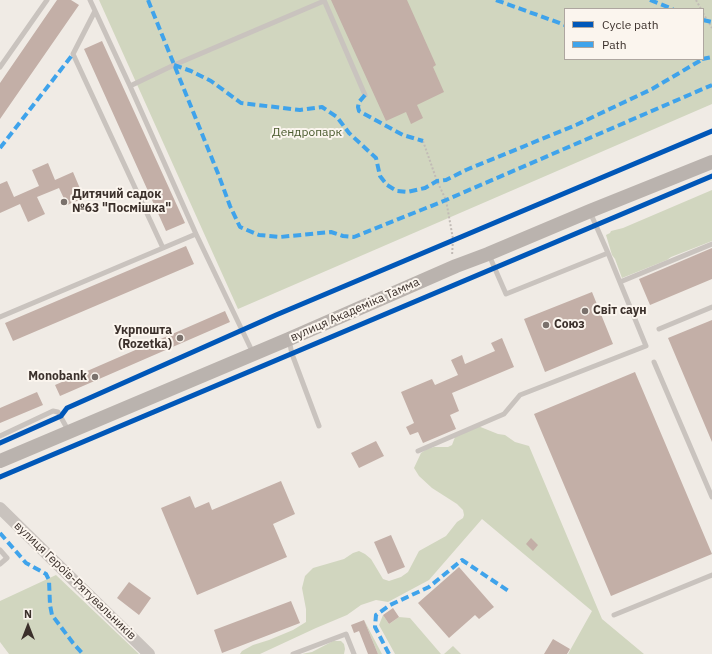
<!DOCTYPE html>
<html>
<head>
<meta charset="utf-8">
<style>
  body { margin:0 }
  #map { position:relative; width:712px; height:654px; overflow:hidden; background:#f0ebe5; font-family:"IBM Plex Sans",sans-serif }
  canvas { display:block }
  .legend { position:absolute; left:564px; top:8px; width:140px; height:52px; box-sizing:border-box; background:#fbf5ee; border:1px solid #aea6a0; margin:0; padding:5px 7px; list-style:none; font-size:12px; color:#3b302b }
  .legend li { display:flex; align-items:center; gap:8px; height:20px }
  .legend b { width:20px; border:1px solid #aea6a0 }
  .north { position:absolute; left:8px; top:606px; width:40px; height:40px; -webkit-text-stroke:3px #fbf5ee; paint-order:stroke; rotate:0deg; font-size:11px; font-weight:700; line-height:16px; text-align:center; color:#3b302b }
  .north::after { content:''; display:block; margin:auto; width:14px; height:18px; background:#3b302b; clip-path:polygon(50% 0,100% 100%,50% 72%,0 100%) }
</style>
</head>
<body>
<div id="map">
<canvas width="712" height="654"></canvas>
<ul class="legend">
<li><b style="height:5px;background:#0057b8"></b>Cycle path</li>
<li><b style="height:5px;background:#3fa3eb"></b>Path</li>
</ul>
<div class="north">N</div>
</div>
<script>
const ctx = document.querySelector('canvas').getContext('2d');
ctx.lineJoin = 'round';
function paint(path, color) { ctx.fillStyle = color; ctx.fill(path, 'evenodd'); }
const toPath = rows => new Path2D(rows.map(r => 'M' + r).join(''));
function stroke(path, color, width, dash) { ctx.strokeStyle = color; ctx.lineWidth = width; ctx.lineCap = dash ? 'butt' : 'round'; ctx.setLineDash(dash || []); ctx.stroke(path); }
function drawText(font, color, halo, rows, align = 'center') {
  ctx.font = font + ' "IBM Plex Sans",sans-serif'; ctx.lineWidth = 4; ctx.setLineDash([]); ctx.textBaseline = 'middle'; ctx.strokeStyle = halo; ctx.fillStyle = color; for (const [text, x, y, turn = 0] of rows) {
    ctx.save(); ctx.translate(x, y); ctx.rotate((+turn || 0) * Math.PI / 180); ctx.textAlign = isNaN(turn) ? turn : align; if (halo) ctx.strokeText(text, 0, 0); ctx.fillText(text, 0, 0); ctx.restore();
  }
}
const green = toPath([
  [99,0,712,0,712,104,238,309],
  [565,9,703,9,703,59,565,59],
  [712,190,712,241,671,257,667,260,622,278,615,259,612,255,606,235,610,233,611,231,623,228],
  [478,426,498,434,505,435,515,442,529,446,602,619,644,654,568,654,592,611,482,519,429,580,388,602,376,600,361,605,347,615,316,628,260,654,240,654,242,651,253,645,269,640,293,630,306,622,306,609,302,588,305,576,313,568,344,559,353,553,359,551,365,554,371,559,383,579,389,581,401,577,408,572,419,551,446,536,457,522,463,518,464,515,463,510,457,504,432,488,419,476,414,468,421,453,427,449,434,447,448,447,452,445,455,437],
  [56,575,139,654,9,654,0,642,0,601],
  [383,615,389,624,399,617,410,618,441,654,395,654,379,625],
  [364,620,382,654,378,654],
  [333,641,341,641,344,644,345,649,344,654,302,654,312,652],
  [453,646,461,654,444,654]
]);
const building = toPath([
  [57,0,71,0,79,5,0,119,0,83],
  [331,0,407,0,436,65,433,67,444,92,417,105,423,118,411,124,406,112,386,121],
  [102,41,185,223,166,231,84,49],
  [48,163,55,180,73,172,84,198,67,205,59,188,37,197,45,214,28,222,20,204,0,213,0,184,7,181,14,197,39,186,32,170],
  [186,246,194,264,13,341,5,323],
  [712,248,712,279,650,305,639,279],
  [592,292,613,344,545,372,524,319],
  [225,311,230,322,60,396,55,385],
  [712,320,712,442,668,338],
  [502,338,514,367,452,393,459,411,450,415,456,429,423,443,418,432,410,435,406,427,414,423,401,392,432,379,435,385,458,375,451,360,462,355,465,364,495,351,491,343],
  [635,372,712,554,611,596,534,414],
  [37,392,43,405,0,423,0,408],
  [376,441,384,456,359,468,351,453],
  [281,481,295,514,273,524,287,557,197,595,161,508,190,496,195,508,209,502,212,510],
  [391,535,405,567,388,574,374,542],
  [531,538,538,545,533,551,526,544],
  [459,567,494,607,479,619,475,615,449,638,418,603],
  [129,582,151,598,139,615,117,598],
  [291,601,300,623,222,653,214,630],
  [393,608,399,617,389,624,383,615],
  [364,620,378,654,368,654,359,631,354,633,351,625],
  [553,639,570,649,567,654,544,654]
]);
const path = toPath([
  [696,0,701,9],
  [703,13,712,28],
  [423,141,437,181,446,200,453,239,452,256]
]);
const service = toPath([
  [90,0,130,86,196,234,253,353],
  [324,0,365,95],
  [95,11,73,54,163,248,196,234],
  [0,67,47,0],
  [130,86,174,65,324,1],
  [489,255,506,294,608,253,590,212],
  [620,282,712,244],
  [0,317,163,248],
  [659,329,712,307],
  [289,340,292,354,319,426],
  [654,362,712,497],
  [0,436,53,411,58,412,68,430],
  [418,451,504,414,520,395,646,346,608,253],
  [0,550,7,558,0,564],
  [614,615,712,575],
  [293,654,346,634,354,654]
]);
const tertiary = toPath([
  [0,508,149,654]
]);
const secondary = toPath([
  [0,461,289,339,456,266,488,254,590,211,712,162]
]);
const quiet = toPath([
  [148,0,219,176,230,206,240,227,259,235,280,237,331,232,343,236,354,237,446,200,712,85],
  [496,0,565,25],
  [650,0,673,9],
  [703,20,712,22],
  [702,59,712,57],
  [174,65,191,71,211,81,241,103,300,110,322,107,337,117,349,133,376,158,380,176,387,185,397,191,407,192,425,188,437,181,446,180,466,170,576,125,652,89,703,59],
  [365,95,359,102,358,107,359,111,403,135,423,141],
  [0,148,73,54],
  [0,533,26,563,46,574,49,580,50,605,52,615,73,643,83,654],
  [389,654,375,627,376,615,390,605,429,587,462,560,510,592]
]);
const cycleway = toPath([
  [0,443,61,416,67,408,276,315,712,131],
  [0,477,712,176]
]);
const markers = [
  [64,202,4,"#7a716c"],
  [585,311,4,"#7a716c"],
  [546,325,4,"#7a716c"],
  [180,338,4,"#7a716c"],
  [95,377,4,"#7a716c"]
];
const parkNames = [
  ["Дендропарк",307,133]
];
const poiNames = [
  ["Дитячий садок",72,195],
  ["№63 \"Посмішка\"",72,209],
  ["Світ саун",593,311],
  ["Союз",554,325],
  ["Укрпошта",172,331,"right"],
  ["(Rozetka)",172,345,"right"],
  ["Monobank",87,377,"right"]
];
const streetNames = [
  ["вулиця Академіка Тамма",355,310,-24],
  ["вулиця Героїв-Рятувальників",75,581,44]
];
paint(green, '#d1d6bf');
paint(building, '#c3afa7');
stroke(path, '#c2bbb6', 2, [2, 2]);
stroke(service, '#c9c3be', 5);
stroke(tertiary, '#c9c3be', 12);
stroke(secondary, '#bab3ae', 14);
stroke(quiet, '#3fa3eb', 4, [8, 4]);
stroke(cycleway, '#0057b8', 5);
for (const [x, y, r, color] of markers) { const dot = new Path2D(); dot.arc(x, y, r, 0, 2 * Math.PI); ctx.fillStyle = color; ctx.fill(dot); stroke(dot, '#fbf5ee', 1.5); }
drawText('12px', '#4a5a2e', '#fbf5ee', parkNames);
drawText('bold 12px', '#3b302b', '#fbf5ee', poiNames, 'left');
drawText('12px', '#3b302b', '#fbf5ee', streetNames);
</script>
</body>
</html>
